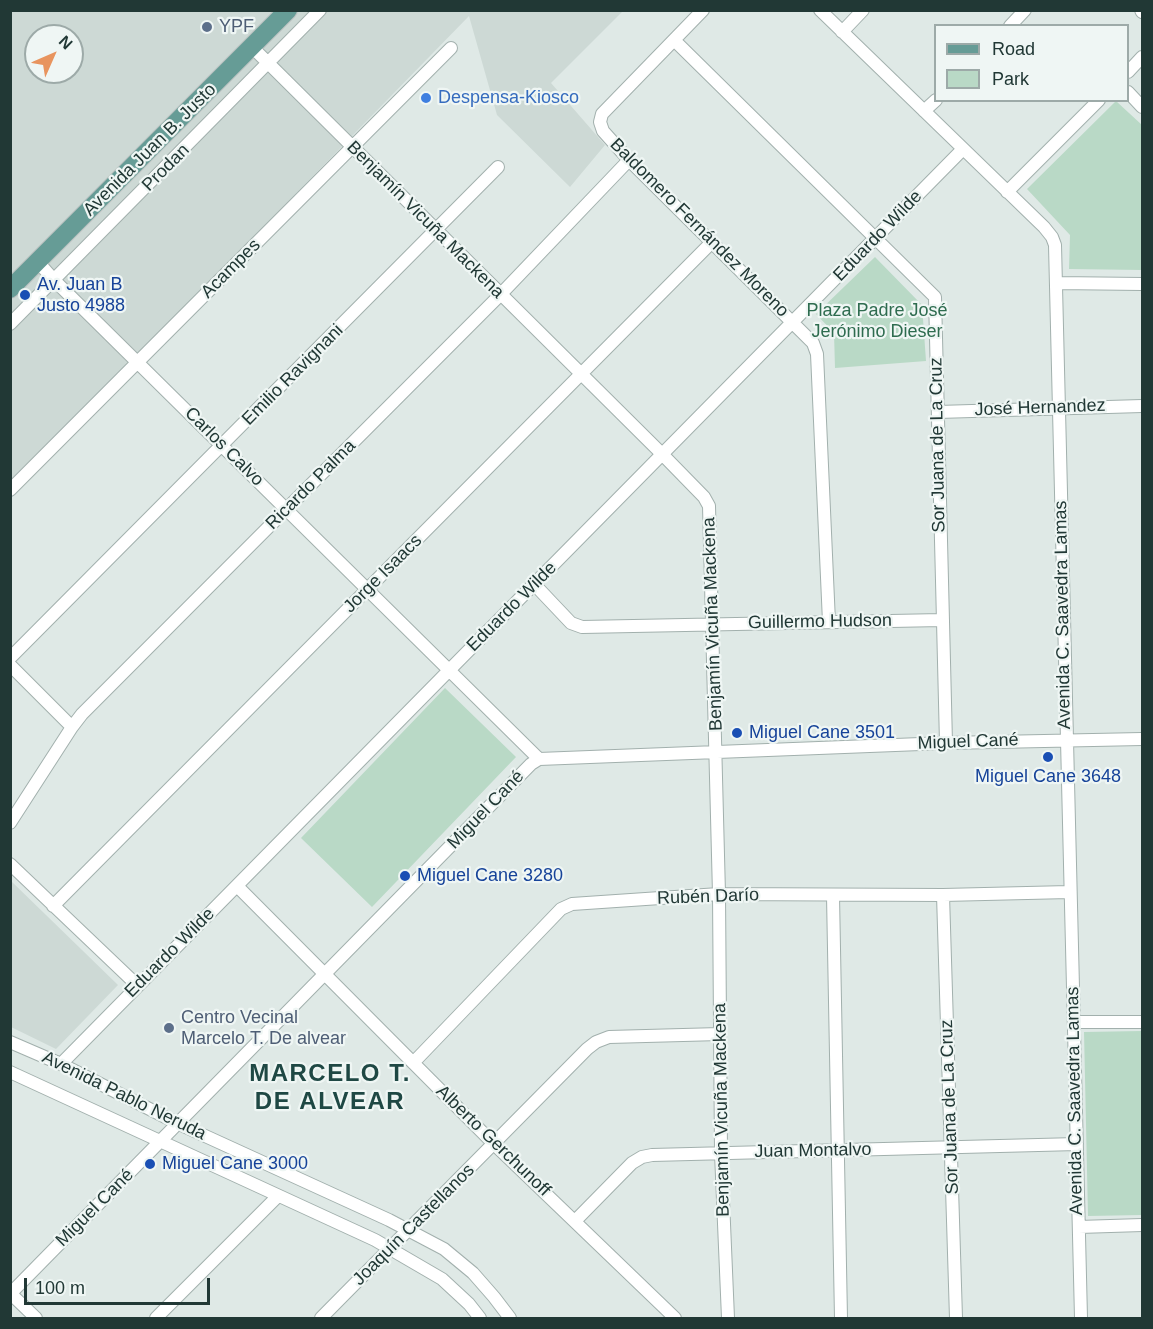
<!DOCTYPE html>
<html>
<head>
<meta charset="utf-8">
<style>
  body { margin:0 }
  #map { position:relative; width:1153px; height:1329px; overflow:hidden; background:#dfe9e6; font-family:Helvetica,sans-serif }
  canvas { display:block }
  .frame { position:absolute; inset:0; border:12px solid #213835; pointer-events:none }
  .legend { position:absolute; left:934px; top:24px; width:195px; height:78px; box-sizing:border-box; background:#eff6f4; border:2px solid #9daaa8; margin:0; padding:8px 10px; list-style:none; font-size:18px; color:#213835 }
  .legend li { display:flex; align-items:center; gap:12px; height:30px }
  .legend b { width:30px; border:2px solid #9daaa8 }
  .north { position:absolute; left:24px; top:24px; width:60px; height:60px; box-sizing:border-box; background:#eff6f4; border:2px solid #9daaa8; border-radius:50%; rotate:45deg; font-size:16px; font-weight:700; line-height:24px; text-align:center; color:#213835 }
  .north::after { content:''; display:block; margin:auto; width:21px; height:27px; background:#e8945e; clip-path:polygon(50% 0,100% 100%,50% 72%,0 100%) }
  .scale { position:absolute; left:24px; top:1278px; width:186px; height:27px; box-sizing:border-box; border:3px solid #213835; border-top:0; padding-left:8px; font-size:18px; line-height:21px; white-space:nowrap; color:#213835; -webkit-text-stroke:4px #eff6f4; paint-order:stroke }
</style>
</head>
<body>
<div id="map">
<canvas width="1153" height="1329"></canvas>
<div class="frame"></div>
<ul class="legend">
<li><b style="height:8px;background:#669c96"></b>Road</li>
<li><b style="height:16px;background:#b9d9c6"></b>Park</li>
</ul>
<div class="north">N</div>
<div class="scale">100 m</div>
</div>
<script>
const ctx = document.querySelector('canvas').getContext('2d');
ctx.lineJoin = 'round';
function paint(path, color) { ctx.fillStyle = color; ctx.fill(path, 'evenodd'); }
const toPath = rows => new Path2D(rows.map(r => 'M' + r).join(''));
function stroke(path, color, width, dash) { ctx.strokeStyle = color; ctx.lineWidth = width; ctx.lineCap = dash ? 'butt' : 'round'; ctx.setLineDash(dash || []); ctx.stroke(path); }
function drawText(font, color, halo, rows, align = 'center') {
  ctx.font = font + ' Helvetica,sans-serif'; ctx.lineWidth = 4.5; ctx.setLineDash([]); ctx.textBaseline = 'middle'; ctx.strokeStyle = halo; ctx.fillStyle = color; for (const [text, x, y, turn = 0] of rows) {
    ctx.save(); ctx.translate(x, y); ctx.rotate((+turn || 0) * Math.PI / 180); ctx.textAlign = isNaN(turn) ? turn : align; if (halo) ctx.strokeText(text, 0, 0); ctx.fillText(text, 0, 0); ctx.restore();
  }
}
const built = toPath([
  [11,11,623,11,551,83,605,145,570,187,497,115,469,16,11,486],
  [36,36,72,36,72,72,36,72],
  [10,880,118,985,56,1049,11,1027]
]);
const green = toPath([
  [1116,101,1142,125,1142,270,1069,269,1070,235,1027,189],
  [875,257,922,305,926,361,835,368,834,333,816,314],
  [445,688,516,757,372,907,301,838],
  [1142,1031,1142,1215,1088,1216,1084,1032]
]);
const street = toPath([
  [703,10,602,114,600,122,603,131,629,160,813,343,817,354,829,622],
  [820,10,1044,227,1052,237,1055,245,1081,1318],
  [1141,10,1142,12],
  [1010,26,1025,10],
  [842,32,863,10],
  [674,40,935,297,946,743],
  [252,47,662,454,704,497,709,506,719,894,721,1153,728,1318],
  [1128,72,1142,57],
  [1128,92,1142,107],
  [924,111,936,100],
  [1007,192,1099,100],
  [38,262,54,280,539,759],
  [1057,283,1142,284],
  [10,324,320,10],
  [938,412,1142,406],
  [10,490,451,48],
  [535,585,571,623,582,627,942,620],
  [10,658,498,167],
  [10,665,72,727],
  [10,823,72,727,82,714,500,295,629,160],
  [10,864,138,986],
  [237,886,494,1144,675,1318],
  [943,895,956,1318],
  [833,896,841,1318],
  [53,906,712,242],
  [1074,1022,1142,1022],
  [10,1042,61,1064,179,1124,389,1220,444,1249,473,1273,494,1297,510,1318],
  [413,1063,561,909,572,904,719,894,943,895,1069,892],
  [61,1064,962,150],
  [10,1072,375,1240,442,1279,469,1304,480,1318],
  [575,1221,632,1163,642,1157,652,1155,1077,1144],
  [1079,1227,1142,1225],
  [10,1293,36,1318],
  [10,1294,531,764,539,759,946,743,1142,739],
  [156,1318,278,1196],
  [321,1318,587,1049,596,1042,609,1037,720,1034]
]);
const primary = toPath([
  [10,289,288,10]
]);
const markers = [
  [207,27,6,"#5c6f8a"],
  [426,98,6,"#3f7fe0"],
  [25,295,6,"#1a4fb4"],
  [737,733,6,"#1a4fb4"],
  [1048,757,6,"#1a4fb4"],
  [405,876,6,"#1a4fb4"],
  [169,1028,6,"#5c6f8a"],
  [150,1164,6,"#1a4fb4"]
];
const serviceNames = [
  ["YPF",219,27],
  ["Centro Vecinal",181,1018],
  ["Marcelo T. De alvear",181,1039]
];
const shopNames = [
  ["Despensa-Kiosco",438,98]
];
const streetNames = [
  ["Avenida Juan B. Justo",150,150,-45],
  ["Prodan",166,168,-45],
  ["Benjamín Vicuña Mackena",425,220,45],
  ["Baldomero Fernández Moreno",699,228,45],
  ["Eduardo Wilde",878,236,-46],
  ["Acampes",231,269,-45],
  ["Emilio Ravignani",293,375,-45],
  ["José Hernandez",1040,408,-2],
  ["Sor Juana de La Cruz",938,445,-91],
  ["Carlos Calvo",224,447,45],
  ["Ricardo Palma",311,485,-45],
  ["Jorge Isaacs",383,574,-45],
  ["Eduardo Wilde",512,607,-45],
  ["Avenida C. Saavedra Lamas",1063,615,-91],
  ["Guillermo Hudson",820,622,-1],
  ["Benjamín Vicuña Mackena",713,624,-92],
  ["Miguel Cané",968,742,-2],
  ["Miguel Cané",486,810,-46],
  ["Rubén Darío",708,897,-2],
  ["Eduardo Wilde",170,953,-45],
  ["Avenida Pablo Neruda",124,1096,26],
  ["Avenida C. Saavedra Lamas",1075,1101,-91],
  ["Sor Juana de La Cruz",950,1107,-92],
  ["Benjamín Vicuña Mackena",722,1110,-91],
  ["Alberto Gerchunoff",493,1141,44],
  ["Juan Montalvo",813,1151,-1],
  ["Miguel Cané",95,1208,-45],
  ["Joaquín Castellanos",414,1225,-45]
];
const transitNames = [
  ["Av. Juan B",37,285],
  ["Justo 4988",37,306],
  ["Miguel Cane 3501",749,733],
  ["Miguel Cane 3648",1048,777,"center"],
  ["Miguel Cane 3280",417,876],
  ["Miguel Cane 3000",162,1164]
];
const parkNames = [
  ["Plaza Padre José",877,311],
  ["Jerónimo Dieser",877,332]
];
const districtNames = [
  ["MARCELO T.",330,1074],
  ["DE ALVEAR",330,1102]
];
paint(built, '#cdd9d5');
paint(green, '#b9d9c6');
stroke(street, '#a2b0ad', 14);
stroke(primary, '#bcc3c2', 20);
stroke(street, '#fff', 12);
stroke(primary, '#669c96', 18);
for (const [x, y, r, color] of markers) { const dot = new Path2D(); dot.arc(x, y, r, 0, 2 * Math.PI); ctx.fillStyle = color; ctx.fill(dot); stroke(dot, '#eff6f4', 2); }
drawText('18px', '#4e5e75', '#eff6f4', serviceNames, 'left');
drawText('18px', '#366cbe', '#eff6f4', shopNames, 'left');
drawText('18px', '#213835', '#eff6f4', streetNames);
drawText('18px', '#164399', '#eff6f4', transitNames, 'left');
drawText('18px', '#2e6c4f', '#eff6f4', parkNames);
ctx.letterSpacing = '1.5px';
drawText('bold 24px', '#1f4844', '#eff6f4', districtNames);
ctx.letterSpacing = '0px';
</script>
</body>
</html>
